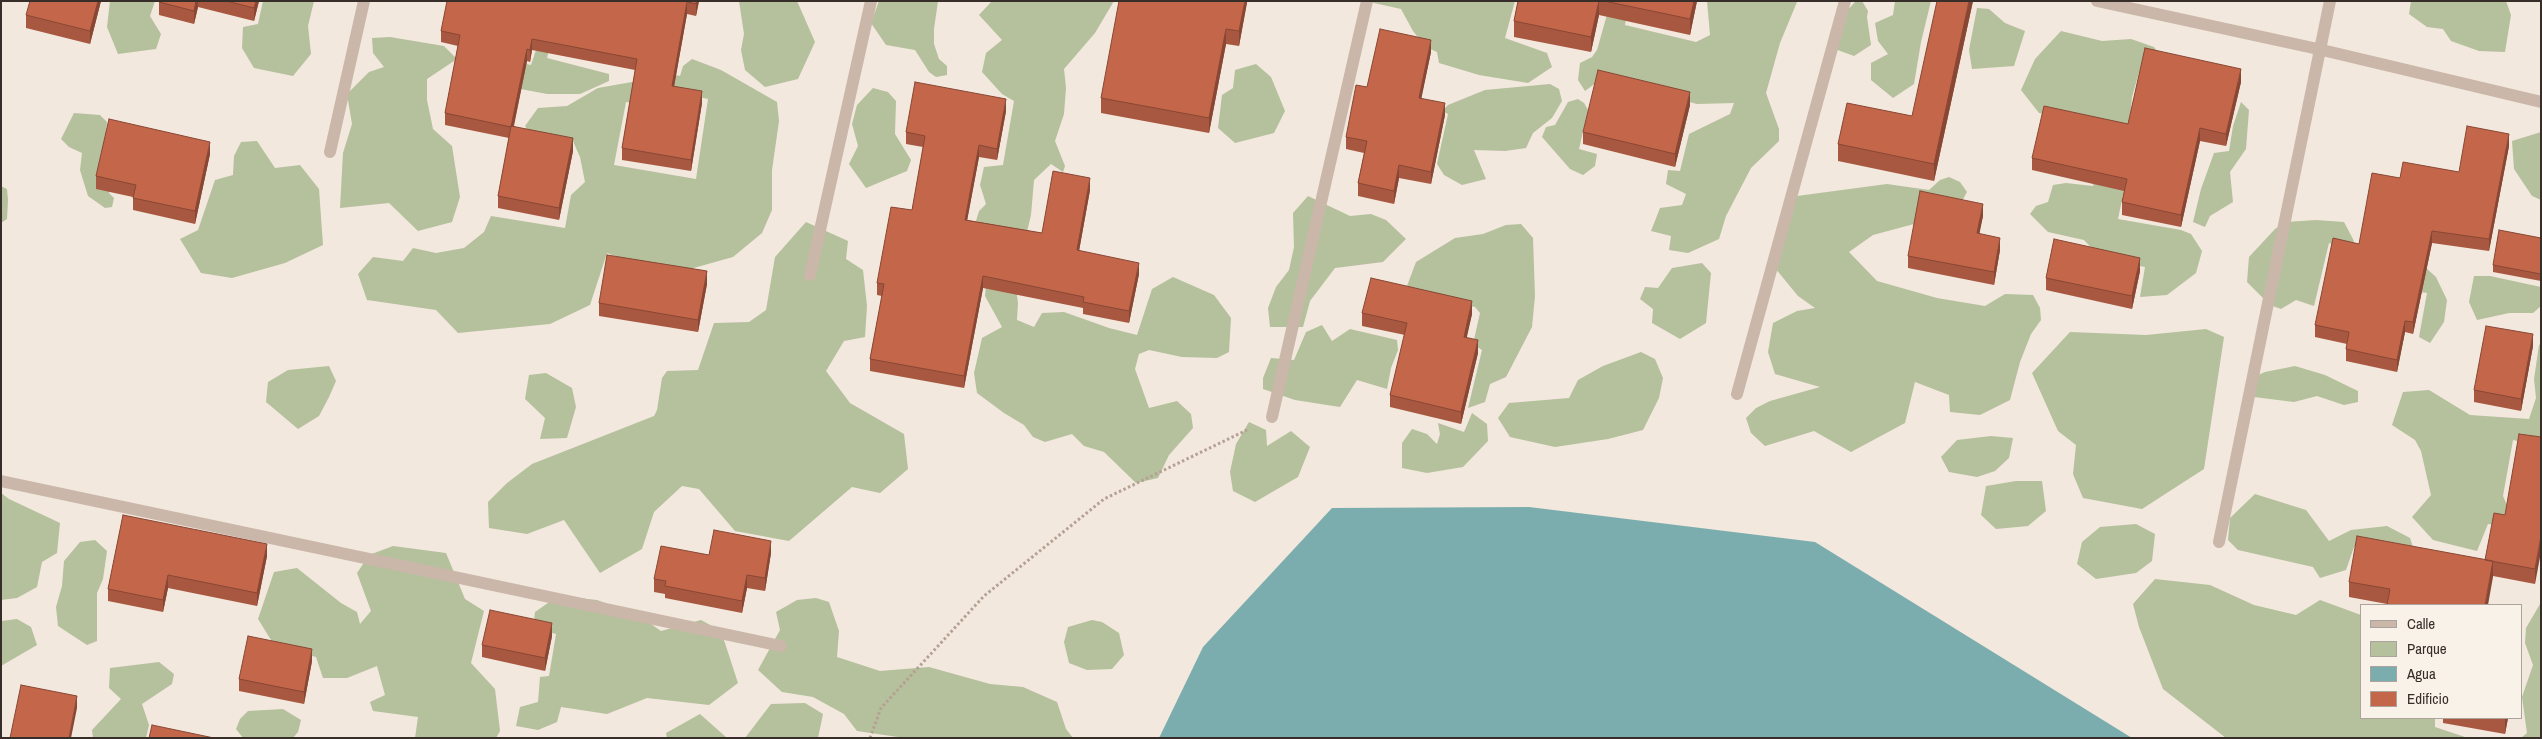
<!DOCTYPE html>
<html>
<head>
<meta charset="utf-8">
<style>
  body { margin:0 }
  #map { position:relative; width:2542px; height:739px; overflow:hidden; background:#f2e8dd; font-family:"Archivo Narrow",sans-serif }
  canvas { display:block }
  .frame { position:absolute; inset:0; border:2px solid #372d29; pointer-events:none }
  .legend { position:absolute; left:2360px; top:604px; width:162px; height:115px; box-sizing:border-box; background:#f9f2e9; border:1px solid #aba39c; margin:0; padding:6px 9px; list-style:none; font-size:15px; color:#372d29 }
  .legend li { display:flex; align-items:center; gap:10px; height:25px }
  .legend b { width:25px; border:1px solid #aba39c }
</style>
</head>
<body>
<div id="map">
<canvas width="2542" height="739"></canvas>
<div class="frame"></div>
<ul class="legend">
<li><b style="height:6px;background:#cab7a9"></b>Calle</li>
<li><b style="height:14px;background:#b5c09d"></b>Parque</li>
<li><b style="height:14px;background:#7cadae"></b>Agua</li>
<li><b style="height:14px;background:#c3664a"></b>Edificio</li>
</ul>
</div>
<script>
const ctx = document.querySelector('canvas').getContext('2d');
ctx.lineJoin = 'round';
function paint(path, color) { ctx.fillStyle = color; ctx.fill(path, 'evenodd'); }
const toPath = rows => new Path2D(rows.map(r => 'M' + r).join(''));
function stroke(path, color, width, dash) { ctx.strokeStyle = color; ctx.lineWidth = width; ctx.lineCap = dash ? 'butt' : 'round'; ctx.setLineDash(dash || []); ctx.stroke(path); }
const green = toPath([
  [110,1,155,1,150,16,161,34,156,49,118,54,107,27],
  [263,1,314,1,308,26,311,54,293,76,254,68,242,48,243,27,258,24],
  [739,1,797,1,815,42,798,79,765,87,745,70,741,50,744,34],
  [879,1,938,1,934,29,934,44,939,59,947,66,947,75,936,77,929,72,915,50,886,45,871,23],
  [992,1,1114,1,1095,33,1064,69,1066,88,1064,114,1055,141,1065,166,1063,172,1051,164,1034,180,1031,215,1015,282,1018,303,1017,320,1034,327,1042,313,1064,312,1109,328,1137,335,1152,289,1173,277,1214,295,1231,318,1229,352,1217,358,1182,357,1149,350,1139,354,1135,369,1149,408,1177,401,1191,414,1193,428,1169,455,1158,478,1136,483,1104,452,1084,446,1072,434,1045,442,1033,437,1024,425,1004,413,977,393,974,373,982,338,1002,327,985,296,991,229,976,221,979,211,986,204,980,185,984,167,1003,165,1014,101,1002,94,982,72,986,53,1002,40,979,15],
  [1365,1,1515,1,1505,38,1547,53,1552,67,1528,83,1479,75,1439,63,1437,52,1426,47,1413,31,1401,9],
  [1707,1,1797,2,1780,43,1766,93,1779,129,1779,141,1751,168,1726,216,1719,239,1688,253,1669,250,1671,236,1651,231,1660,208,1682,205,1686,194,1666,184,1668,170,1680,171,1689,134,1730,114,1734,103,1697,104,1601,79,1585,91,1578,80,1580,63,1592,57,1597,50,1610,4,1628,6,1625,25,1696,42,1710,35],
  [1856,1,1862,1,1868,11,1867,17,1871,45,1854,56,1832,48,1841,17],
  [1895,1,1931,1,1921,42,1914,84,1893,98,1871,80,1871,63,1888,54,1878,41,1875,23,1893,15],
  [2411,1,2506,1,2511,15,2505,52,2479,51,2451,41,2443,29,2427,27,2409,14],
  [1977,8,1989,9,2005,23,2025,31,2014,66,1972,69,1969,50],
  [2061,31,2102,41,2131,39,2154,47,2163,60,2143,58,2132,97,2129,129,2136,132,2118,219,2181,230,2191,234,2202,251,2196,273,2167,295,2140,297,2145,267,2101,258,2084,240,2048,232,2030,214,2036,206,2048,202,2053,185,2066,183,2093,186,2105,127,2039,113,2021,90,2035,59],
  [553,33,547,58,609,74,609,81,580,94,547,94,468,79,502,59,531,65,537,47],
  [390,37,444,46,457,59,427,79,427,100,433,129,452,146,460,197,452,222,418,231,389,203,340,208,343,153,352,124,347,94,369,72,384,67,373,53,372,38],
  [692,59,721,70,777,102,779,121,772,170,772,210,762,233,733,257,690,269,644,267,607,253,590,305,550,324,458,333,436,310,367,300,358,274,373,257,403,261,413,248,436,253,464,248,484,232,491,216,565,228,571,195,585,182,580,157,572,139,530,133,525,126,538,108,567,106,598,88,632,82,657,89,650,105,626,102,614,165,696,179,708,99,668,90,672,74,680,76,683,66],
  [1256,64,1271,77,1285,111,1274,133,1235,143,1218,128,1222,95,1233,88,1235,70],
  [1550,84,1559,89,1562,101,1552,118,1533,133,1526,148,1505,151,1474,150,1486,179,1462,185,1444,175,1437,164,1448,114,1442,111,1448,105,1485,90],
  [873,88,888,92,896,101,895,134,911,160,907,171,866,188,849,164,858,146,852,124,857,105],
  [1578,99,1584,103,1588,110,1579,149,1597,154,1595,166,1583,175,1570,169,1542,137,1546,127,1555,125,1568,102],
  [2241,102,2249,110,2246,149,2230,172,2233,202,2210,216,2205,227,2193,222,2201,189,2214,153,2229,151,2233,126],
  [74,113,100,115,107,122,106,133,115,146,117,153,109,193,114,198,112,207,105,208,88,196,80,170,82,153,69,147,61,139],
  [2541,132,2541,200,2532,196,2514,169,2512,141],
  [257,141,275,168,300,165,319,189,323,245,285,263,232,278,201,273,180,239,198,230,215,180,233,175,234,156,241,142],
  [1949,177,1960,182,1967,192,1961,203,1929,220,1873,235,1849,252,1877,281,1937,298,1985,306,2005,294,2033,295,2040,308,2041,320,2031,334,2020,362,2010,400,1980,415,1950,412,1949,395,1915,382,1905,423,1851,452,1814,431,1765,446,1751,433,1746,418,1756,408,1770,401,1820,387,1775,374,1768,352,1773,323,1797,311,1815,308,1798,296,1775,268,1797,196,1887,184,1929,190,1940,180],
  [1,186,7,189,8,200,7,219,1,223],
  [1308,196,1350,216,1371,214,1386,220,1406,239,1383,262,1335,268,1310,301,1303,327,1270,327,1268,308,1276,287,1289,270,1294,247,1293,213],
  [2316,220,2344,222,2354,241,2348,248,2329,243,2314,306,2296,300,2281,309,2270,305,2247,282,2249,257,2275,229,2286,222],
  [806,222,848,241,846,259,863,270,867,306,865,337,844,341,826,371,850,403,904,434,908,469,880,493,852,487,789,541,735,531,699,489,682,486,654,512,642,549,600,573,564,520,527,534,489,528,488,502,507,483,532,464,654,416,657,410,662,378,667,371,698,370,714,323,749,322,766,310,775,257],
  [1521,224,1533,238,1535,296,1532,327,1506,377,1490,384,1485,402,1468,408,1482,350,1473,344,1480,313,1475,307,1416,295,1407,286,1416,262,1455,238,1483,234,1506,225],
  [1702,263,1711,273,1706,323,1680,339,1652,323,1653,309,1640,299,1645,287,1658,288,1672,268],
  [2426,268,2436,277,2447,300,2444,322,2430,343,2419,337,2427,293,2398,289],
  [2474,276,2490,276,2541,287,2541,306,2533,313,2509,313,2477,320,2469,302],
  [1322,325,1332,341,1350,329,1397,340,1398,350,1391,368,1387,389,1357,380,1340,407,1295,400,1263,389,1263,378,1271,358,1294,360,1306,332],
  [2206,329,2224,337,2204,469,2142,509,2083,498,2073,474,2076,445,2058,431,2032,373,2070,332,2146,335],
  [2541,344,2541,446,2513,440,2503,496,2507,505,2541,528,2488,524,2477,551,2433,540,2412,517,2431,495,2421,451,2415,440,2392,425,2403,392,2429,390,2470,415,2529,419,2536,398,2534,379,2539,345],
  [1641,352,1655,359,1663,378,1659,398,1643,430,1608,439,1555,447,1510,437,1498,418,1509,403,1569,398,1578,380,1603,366],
  [329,366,336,381,329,397,319,416,298,429,266,402,268,382,288,370],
  [2295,366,2325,375,2358,391,2358,402,2344,405,2317,396,2294,402,2254,397,2249,379,2265,372],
  [546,373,572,388,576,407,567,438,540,439,545,418,525,399,529,375],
  [1472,413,1487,424,1488,441,1463,467,1427,473,1402,468,1402,443,1412,429,1427,434,1437,444,1440,434,1438,423,1464,432],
  [1249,422,1266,430,1267,446,1291,431,1310,447,1298,477,1255,502,1233,491,1230,472,1236,444],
  [1991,436,2013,438,2009,458,1995,471,1977,477,1949,472,1941,457,1957,440],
  [2016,481,2042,481,2046,511,2028,526,1996,529,1981,515,1986,486],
  [1,493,9,499,60,523,57,553,42,562,37,587,17,598,1,600],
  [2255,494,2306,510,2329,541,2351,530,2387,526,2410,538,2416,556,2354,547,2346,570,2320,578,2313,567,2238,550,2228,540,2230,518],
  [2136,524,2155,534,2152,561,2136,573,2096,579,2077,564,2082,542,2100,527],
  [95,540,107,551,103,579,97,593,97,641,87,645,58,626,56,607,62,586,64,561,80,542],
  [393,546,446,553,465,599,484,611,471,663,495,689,500,731,496,738,415,738,418,717,373,711,370,702,385,695,377,666,347,678,323,678,316,657,289,650,271,640,258,619,274,572,297,568,341,603,357,612,360,624,371,611,357,573,369,555],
  [2541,574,2541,738,2521,738,2527,733,2522,697,2533,665,2525,643,2526,628,2540,604],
  [2155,579,2210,585,2254,605,2296,615,2320,600,2361,615,2361,718,2435,718,2435,727,2468,738,2226,738,2163,689,2139,627,2133,604],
  [558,596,597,600,638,615,661,631,701,620,721,631,738,683,709,705,647,698,607,714,561,707,557,722,538,730,516,726,520,707,538,702,540,677,549,676,556,634,533,628,535,612],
  [816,598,829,602,839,631,837,657,880,671,929,667,990,684,1023,687,1057,702,1066,729,1073,738,905,738,857,731,844,714,813,697,782,692,758,670,780,630,776,612,797,600],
  [17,619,31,627,37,645,1,666,1,621],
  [1092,620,1102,622,1119,633,1124,655,1112,669,1087,670,1069,663,1064,642,1068,627],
  [159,662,174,674,172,684,142,704,149,725,146,738,93,738,92,730,121,699,109,688,110,668],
  [805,703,823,714,818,738,745,738,771,704],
  [283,709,301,720,298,732,293,738,243,738,236,729,240,719,248,711],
  [700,714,727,738,667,738,666,733]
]);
const water = toPath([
  [1529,507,1815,542,2132,738,1159,738,1203,647,1332,508]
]);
const path = toPath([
  [870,738,881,708,984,596,1104,499,1247,430]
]);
const street = toPath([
  [2097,1,2318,49,2541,102],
  [330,152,364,1],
  [810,275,871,1],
  [1737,394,1845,1],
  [1272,417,1367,1],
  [1,481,781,646],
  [2219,542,2330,1]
]);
const wall = toPath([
  [101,1,90,44,26,28,26,15],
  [159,1,259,1,254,21,198,7,194,24,159,15],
  [699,1,696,16,687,14,674,86,702,103,691,171,622,160,622,148,635,70,532,50,530,62,527,61,514,126,573,151,559,220,498,208,498,196,509,138,445,125,445,113,458,46,441,42,441,31],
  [1247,1,1239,46,1226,44,1209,133,1101,113,1101,98],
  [1518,1,1697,1,1690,35,1599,15,1591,52,1514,37,1514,21],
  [1973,1,1934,181,1838,161,1838,144,1912,116],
  [1431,52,1421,98,1445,115,1431,184,1399,178,1394,204,1358,196,1358,183,1364,153,1346,149,1346,137,1367,87],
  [2241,82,2226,146,2200,141,2181,227,2122,215,2122,202,2124,191,2032,170,2032,158,2128,124],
  [1690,105,1675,167,1583,144,1583,132],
  [1006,111,997,160,979,157,967,220,1042,233,1090,190,1079,251,1139,274,1129,323,1083,314,1083,308,983,288,964,388,870,371,870,359,882,296,877,295,877,283,912,210,923,147,906,144,906,132],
  [2509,146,2489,251,2432,243,2413,334,2405,332,2397,372,2346,361,2346,349,2347,344,2315,337,2315,325,2359,244,2400,178,2459,172],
  [210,154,195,224,133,210,133,197,96,189,96,176],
  [1983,216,1979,233,2000,250,1994,285,1908,268,1908,256],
  [2541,238,2541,281,2493,272,2493,265],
  [2140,271,2132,309,2046,290,2046,278],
  [707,284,698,332,599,316,599,303],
  [1362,313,1472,314,1466,338,1478,353,1461,424,1390,407,1390,395,1405,335,1362,326],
  [2533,346,2521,411,2474,402,2474,390],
  [2541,437,2535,584,2493,576,2387,604,2349,597,2349,582,2485,560],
  [123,515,267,556,257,606,168,588,163,612,108,601,108,589],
  [771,553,765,591,747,588,742,613,665,598,665,594,654,592,654,579,709,555],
  [552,636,545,671,482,657,482,645],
  [312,661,304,704,239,691,239,679],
  [2443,718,2508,718,2505,734,2443,723]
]);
const shadedWall = toPath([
  [98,1,101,1,90,44,90,31],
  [196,1,198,1,198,7,194,24,194,11],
  [256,1,259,1,254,21,254,8],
  [696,1,699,1,696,16],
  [1245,1,1247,1,1247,3,1239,46,1239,31],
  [1599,1,1599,15,1591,52,1591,37],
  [1694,1,1697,1,1690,35,1690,19],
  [1969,1,1973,1,1934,181,1934,164],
  [687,2,687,14,672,98,672,86],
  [1226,29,1226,44,1209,133,1209,118],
  [532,39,532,50,530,62,530,50],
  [1431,40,1431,52,1419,110,1419,98],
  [527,49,527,61,511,138,511,127],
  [2241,69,2241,82,2226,146,2226,134],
  [702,91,702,103,691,171,691,160],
  [1690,92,1690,105,1675,167,1675,154],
  [1006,99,1006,111,997,160,997,149],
  [1445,103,1445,115,1431,184,1431,172],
  [2200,128,2200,141,2181,227,2181,215],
  [2509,134,2509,146,2489,251,2489,239],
  [573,138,573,151,559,220,559,208],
  [210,142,210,154,195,224,195,211],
  [979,145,979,157,965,232,965,220],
  [1399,165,1399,178,1394,204,1394,191],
  [1090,178,1090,190,1077,262,1077,250],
  [1983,204,1983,216,1977,246,1977,233],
  [2432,231,2432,243,2413,334,2413,322],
  [2000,238,2000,250,1994,285,1994,272],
  [2140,258,2140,271,2132,309,2132,296],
  [1139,263,1139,274,1129,323,1129,311],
  [707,271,707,284,698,332,698,320],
  [983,276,983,288,964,388,964,376],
  [1472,301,1472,314,1464,350,1464,337],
  [2405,321,2405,332,2397,372,2397,360],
  [2533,334,2533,346,2521,411,2521,399],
  [1478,340,1478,353,1461,424,1461,412],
  [2541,536,2541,552,2535,584,2535,569],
  [771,541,771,553,765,591,765,578],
  [267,544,267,556,257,606,257,593],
  [2493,561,2493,577,2488,605,2485,605],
  [168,575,168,588,163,612,163,600],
  [747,575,747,588,742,613,742,601],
  [552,623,552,636,545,671,545,658],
  [312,649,312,661,304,704,304,692],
  [77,696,77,708,71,738,69,738],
  [2505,718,2508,718,2505,734]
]);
const building = toPath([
  [30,1,98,1,90,31,26,15,30,1],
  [159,1,196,1,194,11,159,2,159,1],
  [226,1,256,1,254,8,226,1],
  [447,1,696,1,696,4,687,2,672,86,702,91,691,160,622,148,637,59,532,39,530,50,527,49,511,127,445,113,460,35,441,31,447,1],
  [1119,1,1245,1,1239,31,1226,29,1209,118,1101,98,1119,1],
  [1518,1,1599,1,1591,37,1514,21,1518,1],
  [1604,1,1694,1,1690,19,1604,1],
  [1937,1,1969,1,1934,164,1838,144,1847,103,1912,116,1937,1],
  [1380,29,1431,40,1419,98,1445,103,1431,172,1399,165,1394,191,1358,183,1367,141,1346,137,1356,85,1367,87,1380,29],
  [2145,48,2241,69,2226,134,2200,128,2181,215,2122,202,2127,179,2032,158,2044,106,2128,124,2145,48],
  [1598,70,1690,92,1675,154,1583,132,1598,70],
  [915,82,1006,99,997,149,979,145,965,220,1042,233,1053,171,1090,178,1077,250,1139,263,1129,311,1083,302,1084,297,983,276,964,376,870,359,884,284,877,283,891,207,912,210,925,136,906,132,915,82],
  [109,119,210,142,195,211,133,198,136,185,96,176,109,119],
  [511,126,573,138,559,208,498,196,511,126],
  [2467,126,2509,134,2489,239,2432,231,2413,322,2405,321,2397,360,2346,349,2349,332,2315,325,2333,238,2359,244,2372,173,2400,178,2403,162,2459,172,2467,126],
  [1920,191,1983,204,1977,233,2000,238,1994,272,1908,256,1920,191],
  [2499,230,2541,238,2541,274,2493,265,2499,230],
  [2054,239,2140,258,2132,296,2046,278,2054,239],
  [607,255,707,271,698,320,599,303,607,255],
  [1371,278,1472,301,1464,337,1478,340,1461,412,1390,395,1407,323,1362,313,1371,278],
  [2486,326,2533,334,2521,399,2474,390,2486,326],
  [2519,434,2541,437,2541,536,2535,569,2485,560,2494,513,2505,515,2519,434],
  [123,515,267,544,257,593,168,575,163,600,108,589,123,515],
  [714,530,771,541,765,578,747,575,742,601,665,586,666,581,654,579,661,546,709,555,714,530],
  [2357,536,2493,561,2485,605,2387,605,2390,589,2349,582,2357,536],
  [490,610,552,623,545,658,482,645,490,610],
  [248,636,312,649,304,692,239,679,248,636],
  [21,685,77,696,69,738,10,738,21,685],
  [152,725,214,738,149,738,152,725]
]);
paint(green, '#b5c09d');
paint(water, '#7cadae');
stroke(path, '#b5a193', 3, [2.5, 2.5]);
stroke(street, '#cab7a9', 12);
paint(wall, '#a85840');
paint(shadedWall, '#884734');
paint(building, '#c3664a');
stroke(building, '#884734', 1);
</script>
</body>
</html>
